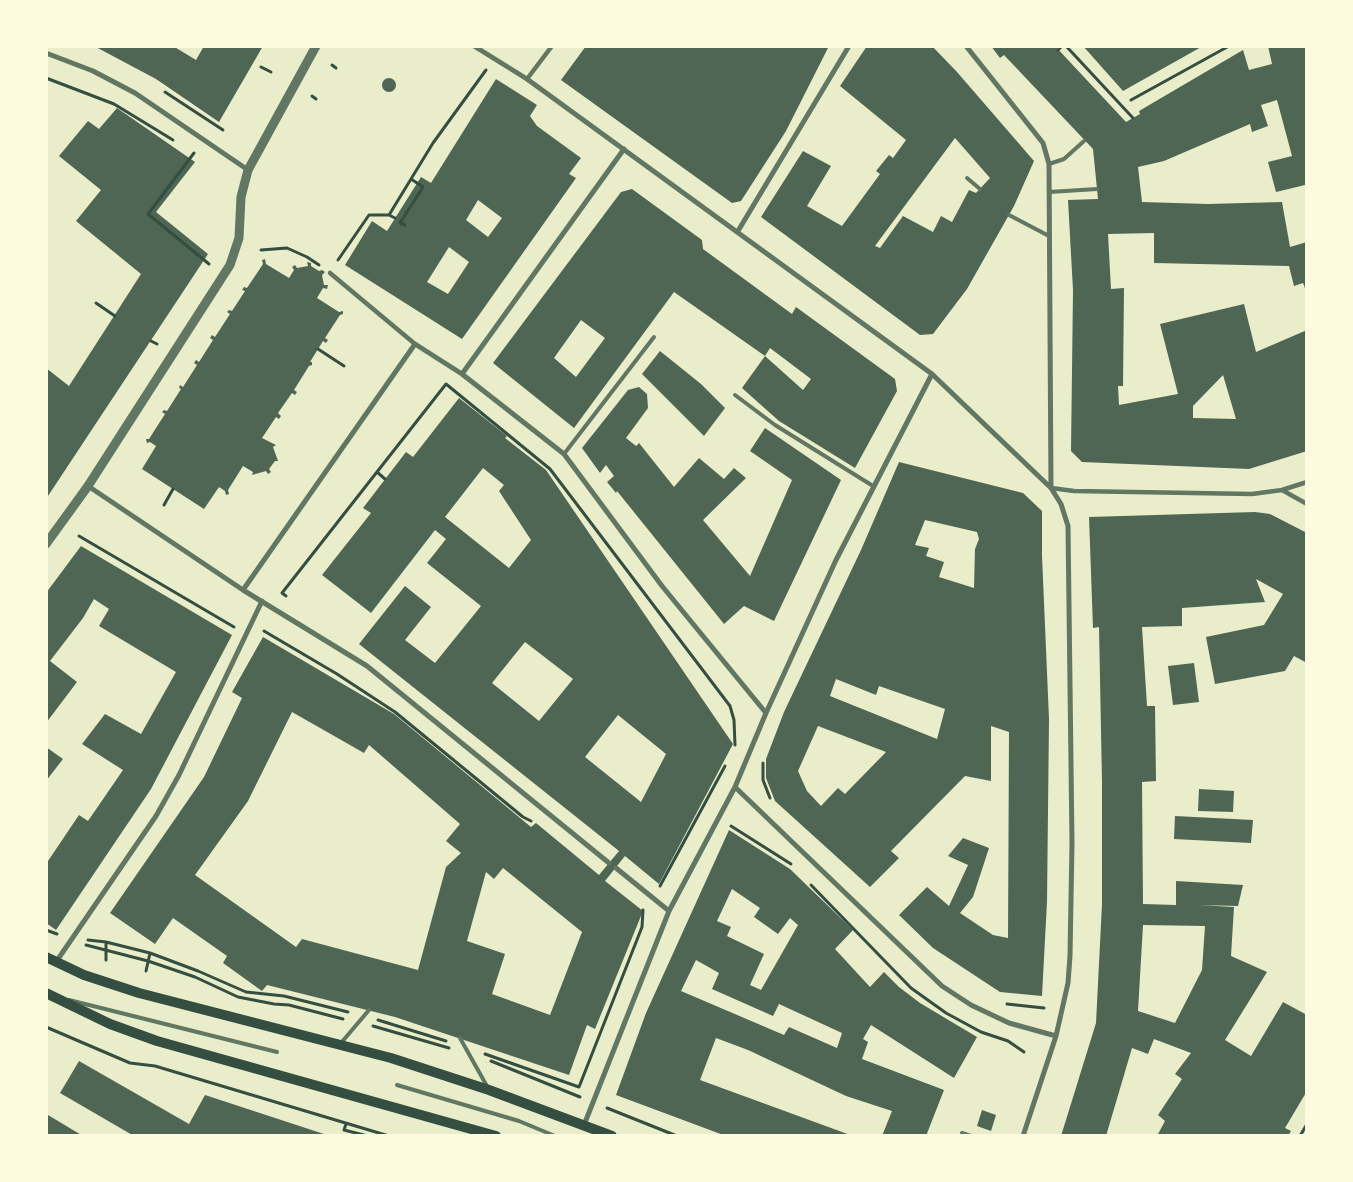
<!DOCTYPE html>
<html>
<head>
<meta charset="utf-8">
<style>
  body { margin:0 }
  #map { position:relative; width:1353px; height:1182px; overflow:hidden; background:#e9edc9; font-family:Jost,sans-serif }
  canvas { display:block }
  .frame { position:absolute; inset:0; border:48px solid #fefae0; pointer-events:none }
</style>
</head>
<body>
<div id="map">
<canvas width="1353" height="1182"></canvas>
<div class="frame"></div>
</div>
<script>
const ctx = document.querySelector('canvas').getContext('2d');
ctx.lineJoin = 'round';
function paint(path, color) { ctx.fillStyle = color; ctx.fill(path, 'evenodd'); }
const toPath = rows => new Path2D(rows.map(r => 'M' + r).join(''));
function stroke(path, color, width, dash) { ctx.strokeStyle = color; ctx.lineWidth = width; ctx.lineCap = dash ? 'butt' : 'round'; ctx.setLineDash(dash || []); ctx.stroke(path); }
const building = toPath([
  [94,46,173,46,196,60,204,46,263,46,219,122,156,79],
  [586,46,829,46,786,131,741,201,732,203,561,80],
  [867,46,932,46,957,72,1034,161,1014,206,967,289,933,334,920,335,761,217,803,151,831,166,807,206,842,226,880,174,876,171,889,155,893,158,906,140,840,86],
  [955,138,990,178,976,193,969,190,952,222,941,216,933,232,903,216,880,248,875,246],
  [991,46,1055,46,1126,122,1140,114,1139,111,1243,50,1249,70,1272,64,1268,46,1307,46,1307,190,1305,185,1276,192,1268,162,1292,156,1277,100,1261,105,1268,126,1252,132,1250,124,1164,161,1138,167,1142,202,1208,204,1282,202,1290,247,1307,242,1307,293,1303,283,1294,286,1289,266,1154,263,1154,233,1108,234,1111,289,1124,288,1123,386,1118,386,1119,405,1178,394,1160,324,1244,304,1256,352,1307,330,1307,451,1249,469,1082,462,1071,451,1073,290,1068,200,1098,199,1093,149,1004,55,1000,58],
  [1223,375,1236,419,1193,418,1193,406],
  [1083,46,1203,46,1123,91],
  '382 85a7 7 0 1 1 14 0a7 7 0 1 1-14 0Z',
  [496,79,537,105,530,116,537,126,581,158,569,174,576,178,462,339,345,265,372,221,387,231,421,177,431,183],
  [478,200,502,218,488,237,466,220],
  [449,247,469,262,448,294,427,282],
  [117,108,195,162,156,212,208,254,46,499,46,368,69,386,141,274,76,221,101,190,59,156,88,121,99,129],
  [632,189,702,240,703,249,792,314,796,307,895,379,897,391,855,468,779,421,742,388,765,356,803,390,811,379,770,348,765,356,674,292,574,428,493,363,621,192],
  [581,320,605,338,576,377,554,358],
  [265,259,266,264,289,278,294,270,292,267,295,265,297,268,308,266,307,262,311,263,311,266,319,271,322,270,325,272,322,275,324,285,328,285,327,289,323,288,317,298,339,312,343,311,343,314,340,315,325,338,328,340,326,343,323,341,310,362,312,362,312,365,309,366,294,390,297,392,295,395,292,393,278,413,281,416,279,419,276,417,262,438,276,445,273,447,278,461,275,461,269,469,271,472,268,474,266,471,252,475,253,472,243,466,228,490,229,494,226,495,225,491,219,487,204,509,142,469,156,446,150,442,147,443,146,439,149,439,165,414,162,412,164,410,167,411,181,389,179,388,180,385,183,387,197,365,194,363,196,360,199,362,213,340,210,338,212,335,215,337,230,314,227,312,229,310,232,311,245,291,242,290,244,287,247,288,263,264,262,260],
  [660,351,701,384,725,408,704,436,642,374],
  [639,387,647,394,648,408,626,438,636,446,639,443,674,487,699,458,724,479,734,468,746,478,703,520,750,576,792,480,750,451,765,428,841,480,774,621,744,606,724,624,617,491,616,493,607,482,614,476,606,465,600,473,582,448,628,390],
  [459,398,507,436,505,438,546,470,733,744,659,884,625,856,605,881,643,911,595,1029,587,1025,569,1075,395,1017,267,985,262,991,223,963,227,956,173,918,155,944,110,913,204,777,242,698,232,692,263,637,394,714,531,827,536,823,599,875,619,851,359,644,405,586,431,607,405,640,435,663,481,606,427,563,446,539,435,530,371,613,322,575,371,513,363,508,406,452,413,457],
  [483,468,504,485,499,491,531,540,509,568,445,517],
  [525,642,573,679,539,721,492,683],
  [292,712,364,753,369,745,460,824,446,841,461,853,446,867,418,970,302,939,296,947,195,875,248,801],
  [618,715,666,754,641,802,585,757],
  [503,868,582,932,550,1015,492,994,505,954,467,941,486,872,494,879],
  [899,462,1023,493,1042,511,1042,556,1049,719,1047,902,1042,996,1000,992,933,948,899,915,927,887,949,906,968,865,948,856,963,838,989,848,973,897,960,913,993,935,1008,938,1009,732,991,726,991,781,965,776,891,851,899,858,870,887,775,801,766,778,766,759,784,712,861,550],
  [925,520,977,532,979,539,975,549,974,588,939,577,944,562,926,556,929,548,915,545],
  [836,679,876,695,879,686,945,709,937,739,830,696],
  [818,726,886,752,845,794,838,788,821,806,807,791,798,771],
  [1255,512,1270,514,1307,533,1307,663,1294,656,1285,671,1215,684,1206,637,1264,625,1283,594,1256,579,1265,602,1182,608,1182,626,1142,627,1147,706,1155,706,1156,781,1142,782,1143,904,1176,905,1176,881,1243,885,1238,906,1199,905,1234,907,1231,956,1267,972,1225,1040,1251,1056,1283,1002,1307,1015,1307,1091,1285,1128,1291,1131,1288,1136,1157,1136,1165,1121,1158,1115,1182,1079,1175,1074,1191,1053,1154,1039,1148,1054,1132,1048,1106,1136,1061,1136,1096,1023,1102,904,1102,782,1099,627,1093,628,1089,517],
  [1143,925,1205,926,1202,970,1175,1023,1138,1011],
  [81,546,232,635,151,789,56,930,46,923,46,864,79,815,88,821,123,770,82,744,105,714,141,734,176,672,99,626,109,609,94,599,83,618,50,661,77,682,46,723,46,593],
  [1194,663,1199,702,1173,705,1168,666],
  [46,747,63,759,46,781],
  [1199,789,1234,791,1233,812,1198,811],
  [1175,816,1253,820,1251,843,1174,839],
  [729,830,790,869,853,930,835,949,870,987,884,972,899,987,920,1003,977,1037,954,1078,871,1025,863,1039,868,1042,862,1059,944,1090,926,1136,882,1136,892,1111,846,1096,748,1050,716,1038,700,1080,853,1136,726,1136,616,1095,646,1013],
  [732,889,760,908,754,917,778,934,790,918,798,925,761,990,750,985,764,954,727,936,731,927,717,921],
  [696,960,719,973,712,989,773,1016,779,1004,842,1033,837,1048,789,1027,784,1035,681,991],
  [79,1061,189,1124,205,1095,330,1136,134,1136,60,1093],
  [982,1110,996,1115,991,1131,977,1126],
  [48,1115,83,1136,46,1136]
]);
const path = toPath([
  [1066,46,1133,118],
  [1058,50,1062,46],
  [332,65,336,68],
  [261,67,271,72],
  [46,78,114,104,173,140],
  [165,92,223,130],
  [312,96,316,99],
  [1131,100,1229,46],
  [194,153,148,214,209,264],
  [389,215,433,143,486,70],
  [405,225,400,223,423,187,411,179],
  [261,250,287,248,307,257,319,265],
  [338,260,369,215,389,215,395,218],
  [96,303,115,316],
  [151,341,157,344],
  [318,349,344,366],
  [377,472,385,479],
  [164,505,173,489],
  [79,536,234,627],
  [286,596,282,593,446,384,550,469,730,706,734,720,735,745],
  [264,631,337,674,395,712,523,817,531,821],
  [763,763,763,780,770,798],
  [731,826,791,864],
  [811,885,911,988,946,1013,981,1032,1008,1041,1024,1052],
  [660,886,725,766],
  [46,930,57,934],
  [88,940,106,942,150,953,198,971,246,992,284,996,348,1012],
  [86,945,148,961,195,977,238,997,274,1004,289,1005,343,1019],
  [106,960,106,942],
  [146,971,150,953],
  [1007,1004,1044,1008],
  [378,1020,446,1041],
  [373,1026,449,1048],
  [46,1027,130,1063,155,1066,389,1136],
  [485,1054,579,1087,642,927,643,910],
  [491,1061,580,1097],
  [607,1108,677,1136],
  [346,1124,344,1130,368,1136],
  [1300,1136,1307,1124]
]);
const service = toPath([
  [1049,164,1064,159,1084,141],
  [967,178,980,189],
  [1049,192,1097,189],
  [1009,215,1049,236],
  [735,395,775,425,873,486],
  [564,454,654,337],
  [69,1000,277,1052],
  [460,1038,488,1088],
  [341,1043,369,1010],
  [397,1085,519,1121,555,1136],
  [962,1133,971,1136]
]);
const pedestrian = toPath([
  [527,79,552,46],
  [330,273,415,344],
  [1051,488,1074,491,1252,494,1282,490,1307,482],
  [1282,490,1307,504]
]);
const minor = toPath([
  [474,46,527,79,932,374,1051,488,1061,504,1068,526,1072,843,1070,956,1068,983,1056,1036,1023,1136],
  [966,46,1043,143,1049,164,1051,488],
  [46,53,93,71,135,93,248,170],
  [738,231,849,46],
  [462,374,624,149],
  [88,486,243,590,367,666,609,863],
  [243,590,415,344,462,374,564,454,662,586,766,713],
  [735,787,942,986,971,1005,1009,1023,1056,1036],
  [616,868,669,911],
  [56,962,156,816,179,775,262,601],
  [584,1125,669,911,735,787,766,713,836,560,932,374]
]);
const tertiary = toPath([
  [46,544,88,486,230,265,239,238,241,197,248,170,316,46]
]);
const secondary = toPath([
  [46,957,84,975,139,993,391,1058,489,1090,612,1136],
  [46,993,110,1024,157,1041,496,1136]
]);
paint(building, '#4f6655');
stroke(path, '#344e41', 3);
stroke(service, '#617663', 4);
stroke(pedestrian, '#617663', 4.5);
stroke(minor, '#617663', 5);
stroke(tertiary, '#617663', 9);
stroke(secondary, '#344e41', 10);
</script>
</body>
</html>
